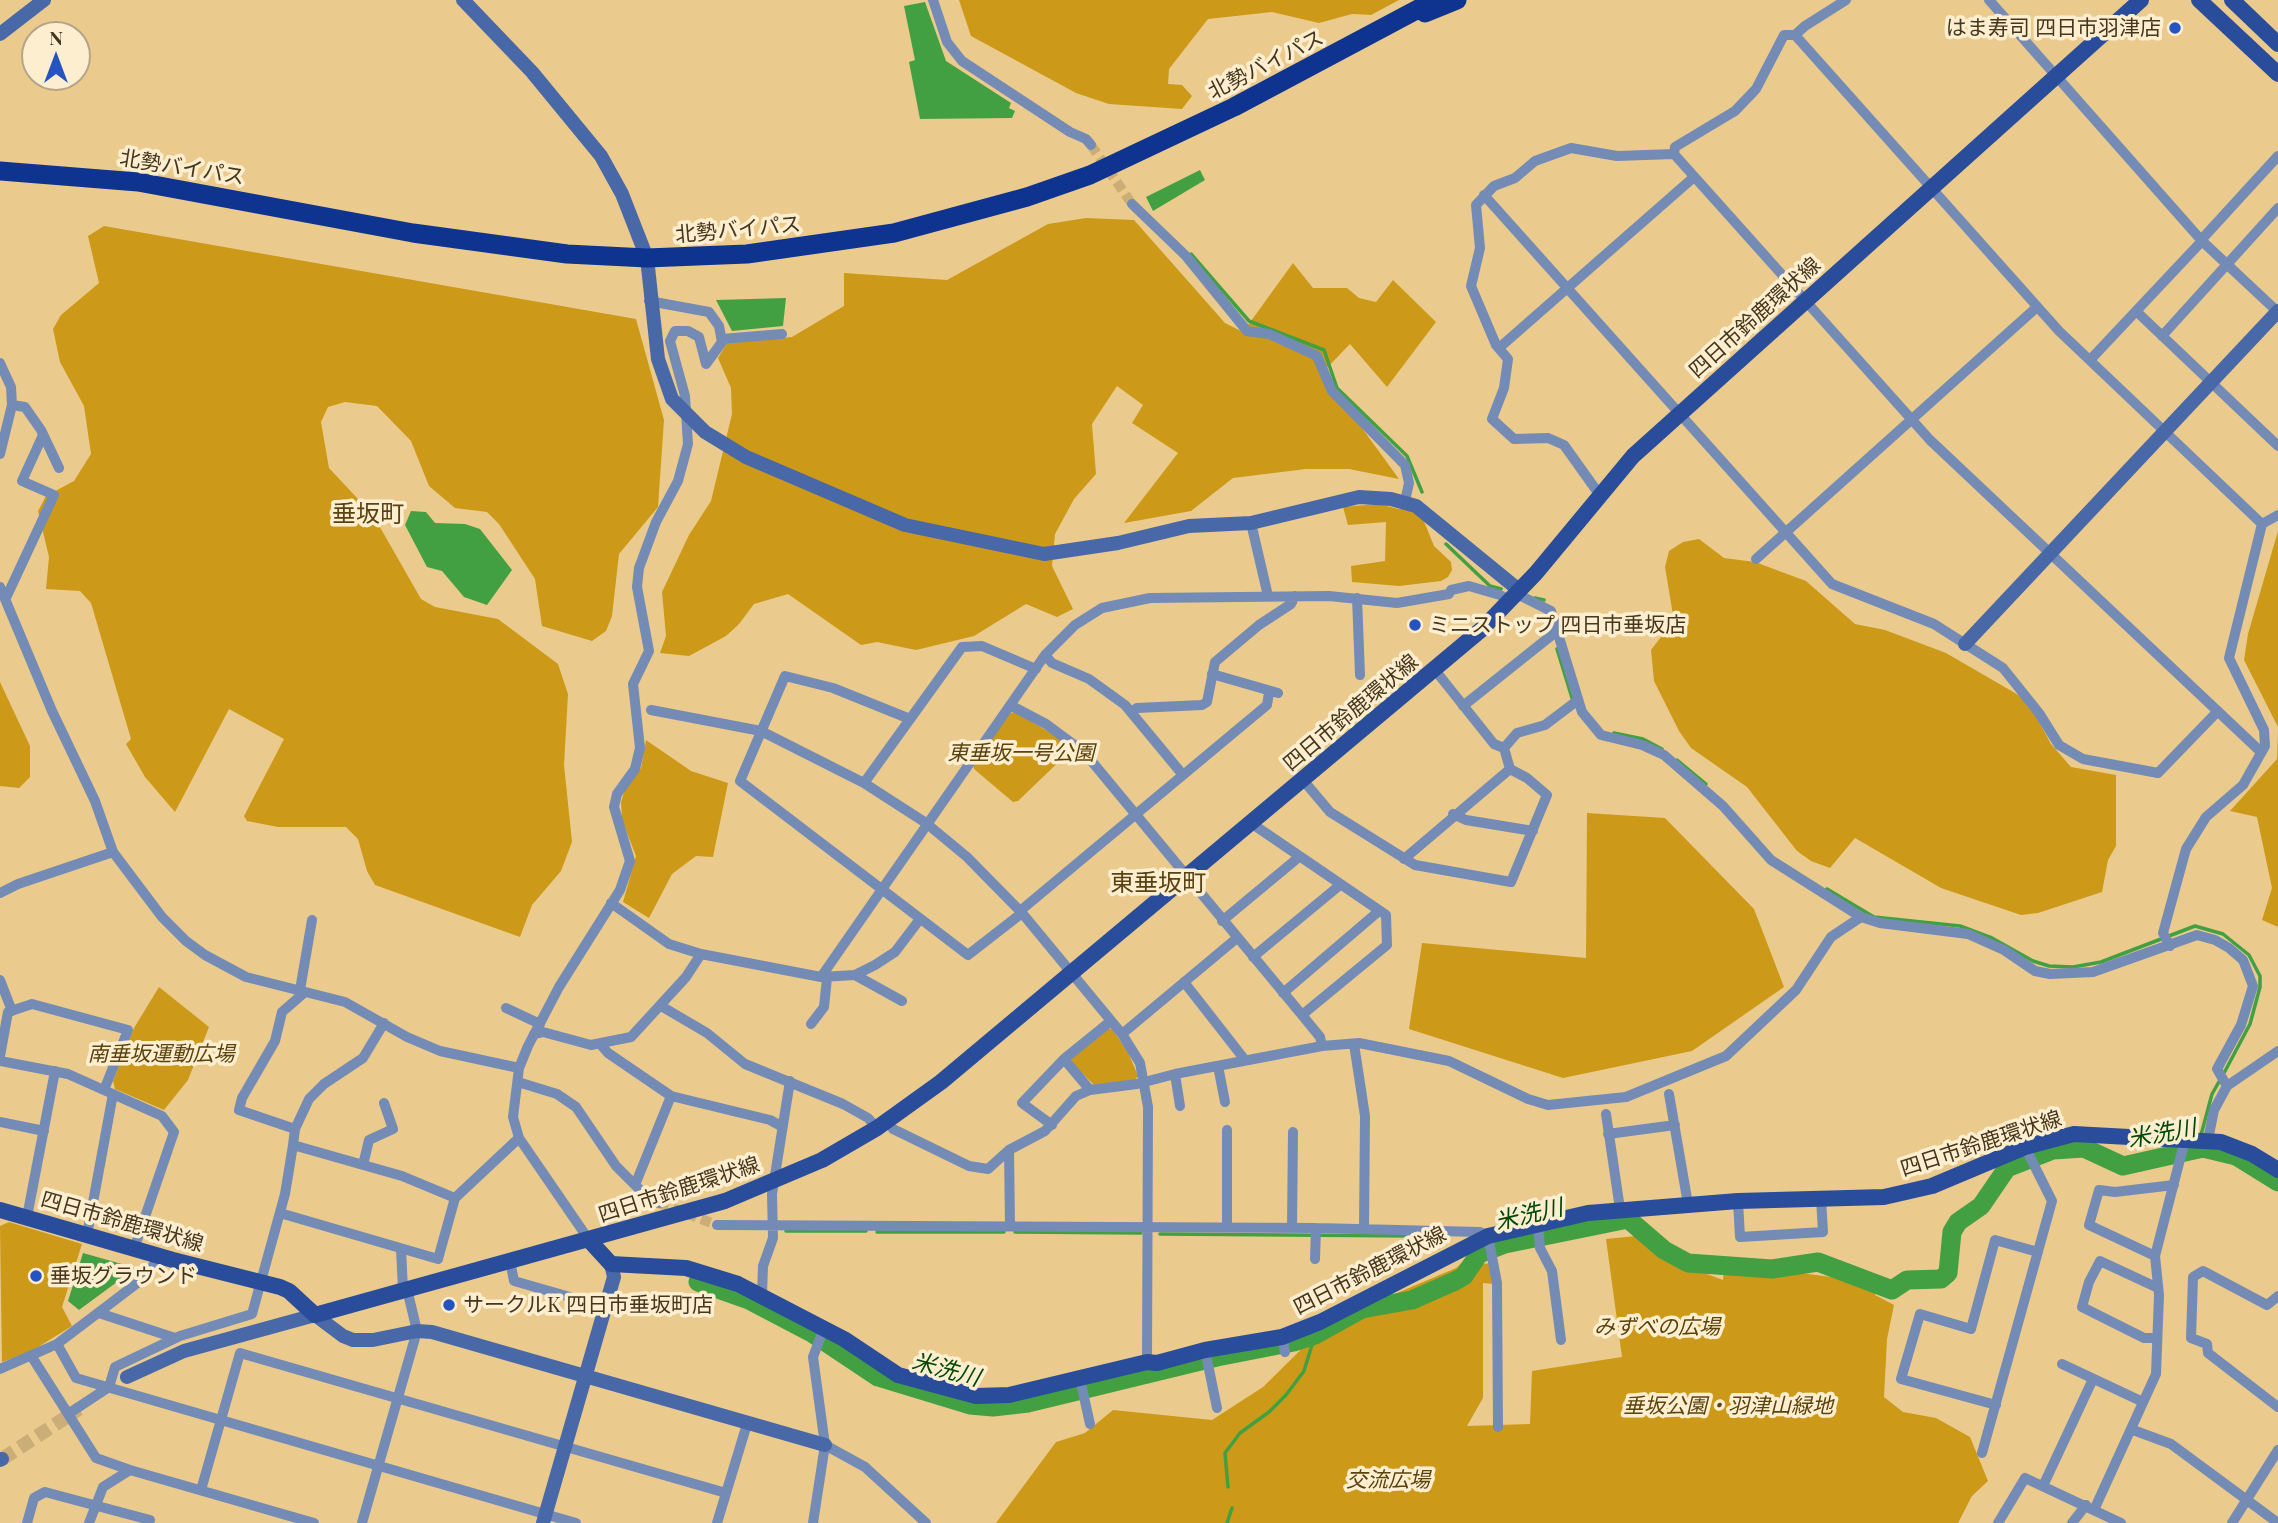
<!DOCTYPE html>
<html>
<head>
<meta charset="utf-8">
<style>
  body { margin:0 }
  #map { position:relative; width:2278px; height:1523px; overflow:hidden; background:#ebcb8d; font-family:"Playfair Display",serif }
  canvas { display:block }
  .north { position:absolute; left:21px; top:21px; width:70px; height:70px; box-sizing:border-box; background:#feeed0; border:2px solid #b4a588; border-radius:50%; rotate:0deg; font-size:19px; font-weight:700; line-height:28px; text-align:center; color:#44371d }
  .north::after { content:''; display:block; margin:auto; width:24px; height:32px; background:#2554c2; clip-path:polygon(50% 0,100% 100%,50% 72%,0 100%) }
</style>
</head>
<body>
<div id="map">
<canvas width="2278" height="1523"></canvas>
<div class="north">N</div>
</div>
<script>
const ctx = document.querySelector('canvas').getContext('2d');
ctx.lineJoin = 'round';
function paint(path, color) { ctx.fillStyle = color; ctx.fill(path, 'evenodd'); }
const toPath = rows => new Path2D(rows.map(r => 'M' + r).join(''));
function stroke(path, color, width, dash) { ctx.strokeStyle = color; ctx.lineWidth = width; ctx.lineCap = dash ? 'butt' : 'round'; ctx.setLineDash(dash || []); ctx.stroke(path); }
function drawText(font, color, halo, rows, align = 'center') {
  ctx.font = font + ' "Playfair Display","Noto Sans JP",serif'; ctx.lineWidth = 7; ctx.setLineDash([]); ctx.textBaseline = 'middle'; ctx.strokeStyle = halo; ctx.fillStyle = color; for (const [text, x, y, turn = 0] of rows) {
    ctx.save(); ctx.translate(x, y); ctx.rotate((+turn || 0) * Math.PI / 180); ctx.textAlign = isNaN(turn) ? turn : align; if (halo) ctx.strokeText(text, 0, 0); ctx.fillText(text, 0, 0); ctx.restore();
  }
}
const green = toPath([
  [959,0,1399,0,1371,15,1352,14,1319,23,1272,12,1208,19,1169,69,1168,84,1182,85,1192,96,1182,109,1109,104,1076,93,971,36],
  [1086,218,1134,220,1225,323,1243,332,1293,263,1313,288,1347,288,1359,298,1376,302,1393,280,1436,322,1387,387,1350,344,1322,373,1399,479,1349,469,1306,469,1233,478,1191,511,1124,523,1178,453,1132,423,1143,405,1117,386,1092,424,1096,474,1074,499,1055,534,1052,566,1073,609,1057,617,1026,604,974,636,916,650,877,642,861,645,788,594,754,604,739,624,726,636,689,656,660,653,666,636,662,592,689,535,711,501,732,414,731,388,718,358,727,343,792,337,844,306,844,273,947,280,1048,224],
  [104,226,636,319,664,420,658,507,619,554,612,616,606,631,592,641,542,626,535,579,499,524,487,512,455,508,429,486,411,441,377,406,345,402,328,407,321,422,329,468,373,515,421,599,435,607,498,619,558,664,568,694,564,765,572,842,561,871,532,905,520,937,375,885,367,871,358,839,346,827,278,827,247,821,244,816,284,739,229,709,175,812,145,777,126,744,131,739,91,603,80,591,46,589,49,557,38,511,46,496,74,481,91,454,84,406,60,362,53,329,61,315,99,283,88,236],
  [1378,504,1399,509,1419,509,1434,546,1451,562,1452,570,1448,577,1441,581,1399,586,1352,582,1351,566,1385,561,1386,522,1348,525,1343,507],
  [2278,531,2278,727,2244,660,2248,634],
  [1699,539,1724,558,1755,562,1806,581,1855,624,1885,630,1946,653,2027,700,2051,744,2071,767,2116,775,2116,846,2108,860,2102,892,2038,913,2021,915,1941,888,1855,838,1830,868,1811,861,1797,851,1747,787,1691,748,1679,731,1654,681,1651,650,1661,637,1676,633,1665,567,1669,551,1683,542],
  [0,682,30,746,30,777,19,788,0,786],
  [1015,712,1071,745,1070,751,1018,801,1013,802,974,769,973,764,1010,713],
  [2278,729,2278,927,2262,920,2272,888,2257,817,2230,811,2277,759],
  [646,740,691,771,728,783,713,857,696,856,672,874,649,918,623,902,636,856,622,820,621,802,625,789,641,768],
  [1587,813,1665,818,1754,909,1784,987,1692,1051,1563,1078,1409,1029,1422,943,1586,958],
  [159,987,209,1027,188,1080,164,1110,115,1089,113,1081,134,1028],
  [1105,1029,1112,1029,1128,1052,1138,1076,1135,1080,1096,1087,1071,1062,1072,1057],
  [9,1222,82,1244,62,1307,72,1326,30,1352,2,1362,0,1226],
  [1636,1236,1688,1267,1723,1280,1724,1270,1801,1273,1876,1283,1875,1295,1894,1305,1887,1339,1884,1397,1903,1412,1936,1418,1970,1437,1988,1481,1972,1496,1958,1523,996,1523,1056,1442,1085,1433,1113,1410,1212,1420,1263,1387,1329,1322,1456,1268,1474,1251,1482,1264,1491,1263,1494,1284,1483,1283,1483,1398,1467,1426,1530,1424,1532,1371,1622,1357,1606,1239]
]);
const water = toPath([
  [925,2,946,61,1011,103,1009,108,1015,111,1012,118,920,119,909,62,915,60,904,6],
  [1200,170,1205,180,1153,211,1146,197],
  [786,298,783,326,732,331,716,300],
  [411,511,426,512,435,523,465,524,480,529,512,570,487,605,464,597,442,571,427,567,405,525],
  [83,1253,136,1268,79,1310,68,1301]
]);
const stream = toPath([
  [1191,254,1249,321,1324,350,1337,388,1407,456,1422,492],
  [1446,544,1490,586,1501,589],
  [1535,598,1544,600],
  [1557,649,1573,701],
  [1614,733,1643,739,1662,749],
  [1677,760,1706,784],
  [1827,889,1874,917,1960,926,1992,938,2033,961,2049,966,2073,967,2101,962,2195,926,2223,934,2249,955,2260,976,2260,987,2250,1024,2224,1073],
  [2201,1135,2212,1094,2220,1080],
  [786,1231,866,1231],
  [877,1232,1004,1232],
  [1015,1232,1141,1233],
  [1160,1234,1413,1236],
  [1228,1487,1225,1453,1240,1433,1269,1412,1286,1395,1304,1371,1315,1335],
  [1227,1523,1232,1508]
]);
const river = toPath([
  [698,1282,749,1300,812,1333,878,1377,970,1405,993,1407,1028,1403,1217,1357,1294,1342,1315,1335,1362,1309,1412,1300,1455,1281,1464,1276,1479,1254,1505,1244,1628,1219,1664,1250,1688,1263,1772,1269,1818,1262,1892,1290,1907,1280,1941,1279,1948,1273,1952,1232,1958,1222,1981,1206,2007,1168,2053,1150,2084,1148,2123,1166,2203,1148,2236,1156,2278,1182]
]);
const streetTunnel = toPath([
  [1091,145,1132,204],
  [659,1203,717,1225]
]);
const secondaryTunnel = toPath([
  [2,1459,79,1409]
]);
const street = toPath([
  [933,0,947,42,962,61,1070,132,1086,139,1091,145],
  [1989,0,2202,241,2278,312],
  [1795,35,1805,26,1846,0],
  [1484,195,1832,584,1934,624,2003,668,2039,713,2059,745,2083,759,2158,773,2218,711],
  [1132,204,1186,256,1247,331,1269,334,1317,356,1332,391,1405,465,1409,483,1405,501],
  [2202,239,2278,156],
  [2136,311,2278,446],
  [2162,336,2278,208],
  [722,339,782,334],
  [1499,348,1694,177],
  [2090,360,2202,241],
  [0,363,11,387,12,405,0,454],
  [12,405,25,407,41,430,59,468],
  [1599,494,1564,445,1548,438,1514,439,1492,419,1504,388,1508,359,1496,345,1471,286,1480,248,1476,205,1494,186,1515,178,1535,161,1571,148,1617,156,1674,154],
  [1251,523,1268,596],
  [2262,524,2278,515],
  [1756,559,2037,307],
  [0,587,52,711,95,801,113,852,162,917,186,941,205,955,246,977,345,1002,407,1037,440,1051,519,1068],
  [1517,594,1551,611,1582,712,1601,735,1642,745,1664,755,1723,806,1771,860,1861,917,1880,923,1968,934,2004,950,2035,971,2050,974,2093,972,2197,935,2215,940,2229,948,2243,960,2253,986,2241,1025,2217,1069,2227,1086],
  [6,598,54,495,22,481,43,435],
  [1357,598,1360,675],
  [1045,655,1052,663,1089,679,1125,705,1183,775],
  [1435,670,1494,744,1504,748,1517,733,1545,725,1578,700],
  [1212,674,1278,693],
  [1010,705,1046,724,1084,752,1302,1015,1320,1037,1322,1046],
  [1463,706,1557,631],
  [651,710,761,731,864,783,926,823,967,857,1022,913,1122,1034,1140,1063,1148,1107,1147,1362],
  [1132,712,1137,708,1202,705,1207,702,1215,662,1259,625,1291,604,1295,596],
  [910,719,833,688,785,676,740,781,968,955,1022,913],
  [2261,752,1930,440,1674,154,1675,147,1735,111,1756,89,1784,35,1795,35,2059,331,2262,524],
  [1303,780,1330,812,1415,865,1511,882,1547,795,1527,778,1510,769,1504,748],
  [864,783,962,647,982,646,1036,669],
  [1453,814,1466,820,1533,831],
  [1251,823,1386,915,1387,945,1302,1015],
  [1404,859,1510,769],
  [0,893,18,884,113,852],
  [611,903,669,944,701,954],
  [1020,911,1267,705,1269,693],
  [1222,921,1299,857],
  [2170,946,2163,933,2186,849,2206,817,2243,785,2265,746,2264,730,2229,658,2262,524],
  [1253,957,1340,885],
  [855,975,902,1001],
  [821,977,855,975,875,965,895,952,920,919],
  [0,980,12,1011],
  [1184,982,1245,1060],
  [300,990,312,920],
  [1283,993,1379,911],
  [661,1006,707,1033,745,1064,843,1104,868,1118,877,1128],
  [506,1008,540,1024],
  [811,1024,824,1007,827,978],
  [534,1034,543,1032,591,1045,631,1037,686,977,701,954,821,977,1045,655,1075,625,1102,608,1150,598,1329,596,1397,603,1449,594,1451,590,1469,586,1500,595,1510,601],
  [1122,1034,1237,938],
  [1354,1044,1365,1116,1364,1229],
  [601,1045,608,1053,671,1096,770,1120,781,1126],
  [0,1056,8,1012,32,1004,128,1030,104,1090],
  [0,1061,68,1074,162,1116,174,1132,134,1249],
  [1218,1066,1225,1102],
  [1175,1074,1180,1106],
  [518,1082,557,1094,576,1107,616,1166,640,1190,659,1203],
  [1090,1090,1064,1059,1111,1021],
  [1669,1094,1688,1204],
  [1606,1114,1620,1209],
  [0,1122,44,1131],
  [1052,1125,1022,1103,1064,1059],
  [295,1129,239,1110,242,1098,275,1041,282,1012,305,992],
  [893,1129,969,1166,988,1169,1009,1150,1045,1131,1076,1096,1090,1090,1137,1084,1175,1074,1322,1046,1359,1043,1449,1061,1528,1099,1548,1105,1626,1097,1726,1056,1796,990,1831,937,1861,917],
  [1227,1130,1227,1228],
  [1608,1134,1675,1125],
  [2208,1140,2214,1110,2227,1086,2278,1051],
  [293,1145,295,1129,309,1099,324,1084,363,1058,384,1023],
  [1009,1150,1010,1226],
  [363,1165,369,1140,393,1129,384,1103],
  [635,1185,671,1096],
  [1738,1201,1740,1237,1823,1232,1821,1199],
  [280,1213,438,1259,455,1198,519,1138],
  [27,1217,55,1071],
  [1538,1223,1540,1248,1552,1271,1561,1340],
  [717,1225,1316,1228,1480,1232,1488,1236,1497,1283,1498,1427],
  [1292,1228,1293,1132],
  [87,1235,113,1094],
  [589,1240,519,1138,513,1117,519,1068,528,1046,559,987,620,890,630,861,614,807,617,794,635,769,640,748,633,684,649,651,637,587,639,568,656,522,678,481,688,444,685,396,670,341,675,331,688,331,699,337,706,364,722,342,719,326,709,312,649,301],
  [401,1249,403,1290],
  [2155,1256,2089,1225,2099,1190,2115,1192,2174,1185],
  [1315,1259,1316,1228],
  [510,1261,514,1281,605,1307],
  [762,1295,763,1266,773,1238,772,1194,790,1081],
  [2278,1296,2267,1305,2203,1271,2193,1277,2191,1338,2207,1344,2208,1353,2278,1407],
  [99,1313,175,1338],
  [1282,1337,1285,1352],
  [2156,1338,2144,1338,2082,1307,2089,1282,2100,1261,2158,1288],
  [57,1344,76,1378,576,1523],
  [1205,1350,1217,1408],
  [32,1357,96,1458,130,1470],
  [2062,1364,2143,1402],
  [0,1369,57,1344,144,1278,160,1256],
  [1080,1379,1090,1424],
  [1996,1405,1901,1379,1920,1314,1971,1329,1995,1240,2038,1252],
  [68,1414,109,1387,115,1367,180,1336,252,1314,285,1194,293,1145,402,1176,455,1198],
  [2133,1430,2171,1444,2278,1523],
  [825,1445,865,1467,926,1523],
  [1982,1453,2052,1201,2025,1147],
  [2043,1486,2093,1379],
  [201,1490,240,1353,726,1493],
  [2094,1510,2156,1374,2159,1295,2155,1256,2185,1140],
  [27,1523,34,1498,45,1492,150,1520,149,1523],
  [89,1523,103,1487,130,1470,314,1523],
  [362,1523,417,1331,407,1289],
  [717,1523,747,1424],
  [813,1523,825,1445,813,1357,824,1328],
  [1998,1523,2025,1478,2121,1523],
  [2072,1523,2086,1505],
  [2232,1523,2278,1450]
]);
const secondary = toPath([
  [463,0,532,72,601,156,622,194,647,258,658,359,672,399,705,432,746,457,905,525,1044,554,1118,543,1189,526,1251,523,1359,497,1391,499,1416,506,1520,591],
  [0,34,44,0],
  [1965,644,2278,311],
  [127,1377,184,1351,315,1315,343,1336,353,1340,373,1340,417,1331,432,1332,825,1445],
  [0,1460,2,1459],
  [543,1523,614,1277,611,1264]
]);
const primary = toPath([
  [2199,0,2278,74],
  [2232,0,2278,44],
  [0,1210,173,1260,280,1287,289,1291,315,1315,725,1201,822,1160,877,1128,941,1082,1482,629,1536,573,1633,456,2141,0],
  [589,1240,611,1264,686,1268,738,1284,844,1339,898,1375,976,1396,1009,1395,1147,1362,1157,1363,1205,1350,1282,1337,1320,1322,1488,1236,1588,1213,1738,1201,1884,1197,1932,1186,2025,1147,2074,1134,2221,1142,2252,1154,2278,1170]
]);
const highway = toPath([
  [1425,13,1457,0],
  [0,171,138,182,413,233,567,254,647,258,747,254,894,233,1027,197,1090,175,1234,107,1435,0]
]);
const markers = [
  [2175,28,7,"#2554c2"],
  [1415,625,7,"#2554c2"],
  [36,1276,7,"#2554c2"],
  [449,1305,7,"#2554c2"]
];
const poiNames = [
  ["はま寿司 四日市羽津店",2161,28,"right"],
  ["ミニストップ 四日市垂坂店",1429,625],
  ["垂坂グラウンド",50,1276],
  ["サークルK 四日市垂坂町店",463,1305]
];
const streetNames = [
  ["北勢バイパス",1266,65,-27],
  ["北勢バイパス",182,168,9],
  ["北勢バイパス",738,230,-5],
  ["四日市鈴鹿環状線",1755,318,-42],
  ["四日市鈴鹿環状線",1351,713,-40],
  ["四日市鈴鹿環状線",1981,1144,-18],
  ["四日市鈴鹿環状線",679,1190,-18],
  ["四日市鈴鹿環状線",122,1222,16],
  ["四日市鈴鹿環状線",1370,1271,-27]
];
const parkNames = [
  ["東垂坂一号公園",1021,753],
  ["南垂坂運動広場",161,1054],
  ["みずべの広場",1657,1327],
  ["垂坂公園・羽津山緑地",1728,1406],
  ["交流広場",1388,1480]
];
const waterNames = [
  ["米洗川",2162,1134,-10],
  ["米洗川",1529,1215,-13],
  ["米洗川",946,1370,15]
];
const quarterNames = [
  ["垂坂町",368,515],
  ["東垂坂町",1158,884]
];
paint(green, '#cc9919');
paint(water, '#42a043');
stroke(stream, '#42a043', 3.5);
stroke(river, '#42a043', 19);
stroke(streetTunnel, '#caad77', 10, [10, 5]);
stroke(secondaryTunnel, '#caad77', 14, [14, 7]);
stroke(street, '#748bb6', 10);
stroke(secondary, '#4968a8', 14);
stroke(primary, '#2a4d9b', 16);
stroke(highway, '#0e3490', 19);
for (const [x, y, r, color] of markers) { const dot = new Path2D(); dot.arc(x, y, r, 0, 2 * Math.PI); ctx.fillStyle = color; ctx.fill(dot); stroke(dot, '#feeed0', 2.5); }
drawText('21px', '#44371d', '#feeed0', poiNames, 'left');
drawText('21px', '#44371d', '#feeed0', streetNames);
drawText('italic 21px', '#5a430c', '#feeed0', parkNames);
drawText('italic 23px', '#024807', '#feeed0', waterNames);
drawText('24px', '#594314', '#feeed0', quarterNames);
</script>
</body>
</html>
